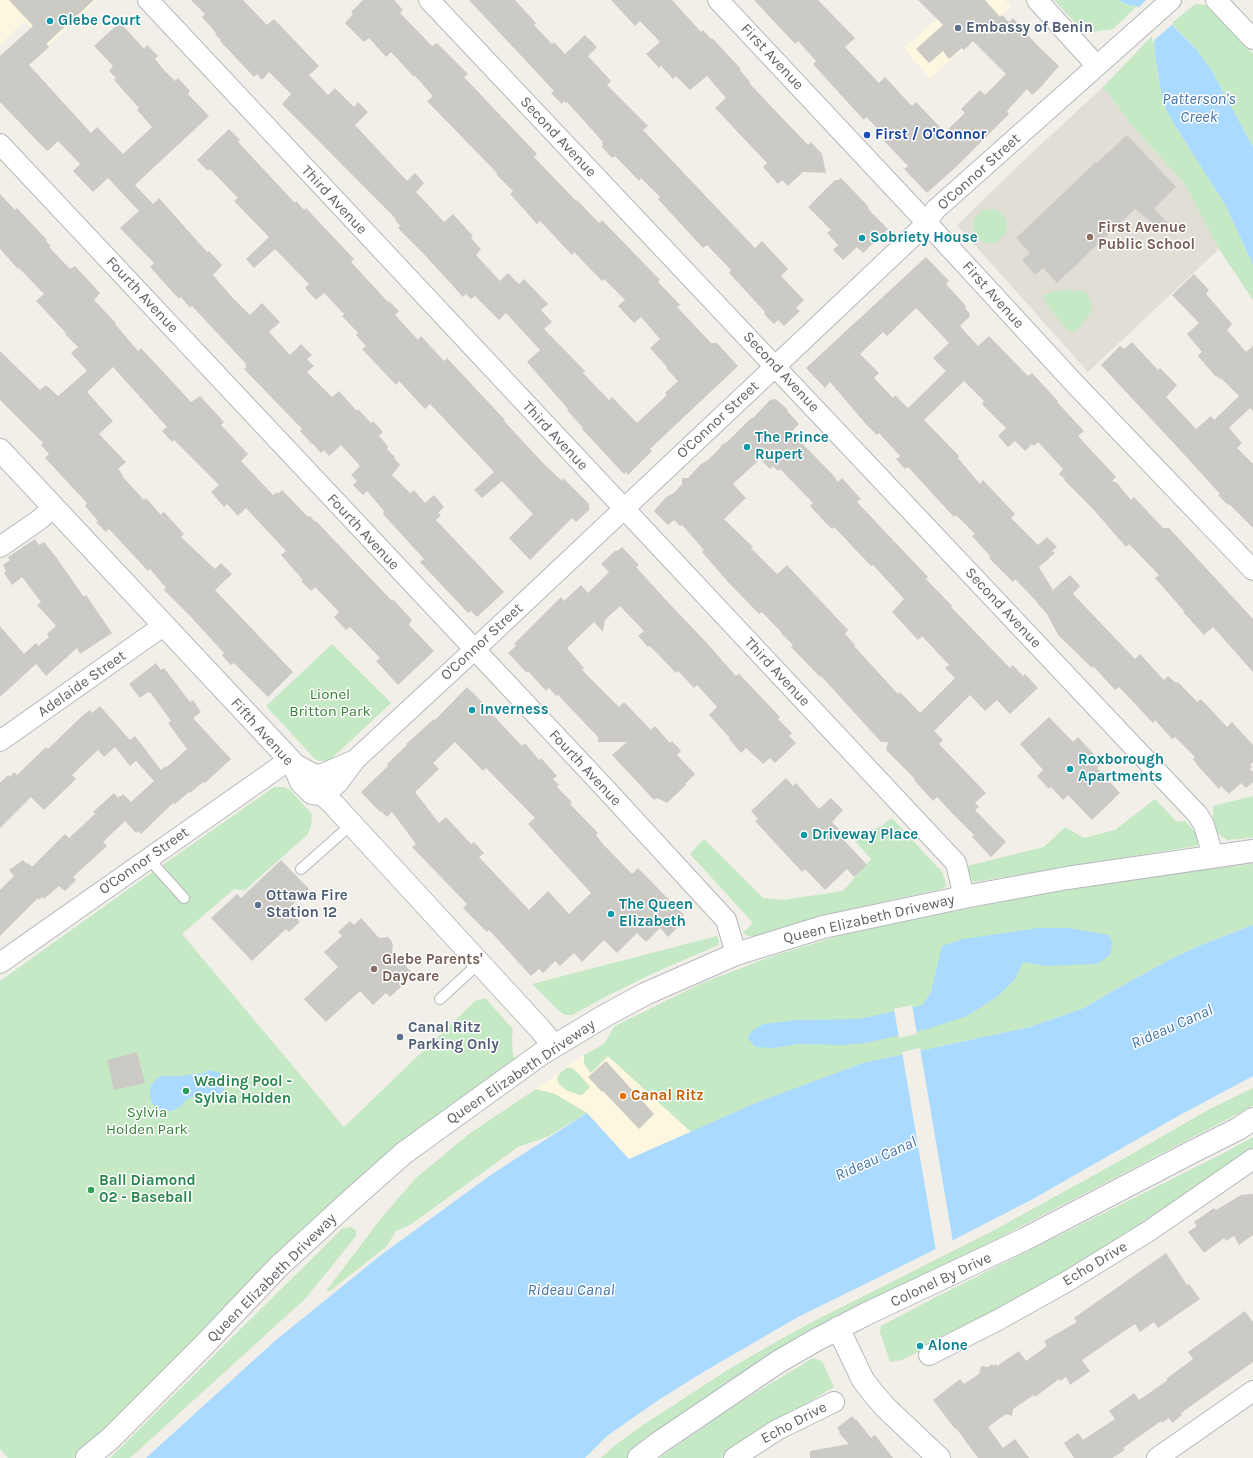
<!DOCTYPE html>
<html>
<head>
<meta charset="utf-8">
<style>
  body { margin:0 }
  canvas { display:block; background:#f1efe8 }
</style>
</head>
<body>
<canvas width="1253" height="1458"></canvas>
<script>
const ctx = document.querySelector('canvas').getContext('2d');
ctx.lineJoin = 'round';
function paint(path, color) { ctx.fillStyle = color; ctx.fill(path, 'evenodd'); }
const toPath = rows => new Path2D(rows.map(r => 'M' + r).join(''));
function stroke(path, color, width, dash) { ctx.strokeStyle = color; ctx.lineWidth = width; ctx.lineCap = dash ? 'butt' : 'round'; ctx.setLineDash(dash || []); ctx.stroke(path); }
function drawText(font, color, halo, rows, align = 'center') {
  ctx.font = font + ' Karla,sans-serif'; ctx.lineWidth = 3; ctx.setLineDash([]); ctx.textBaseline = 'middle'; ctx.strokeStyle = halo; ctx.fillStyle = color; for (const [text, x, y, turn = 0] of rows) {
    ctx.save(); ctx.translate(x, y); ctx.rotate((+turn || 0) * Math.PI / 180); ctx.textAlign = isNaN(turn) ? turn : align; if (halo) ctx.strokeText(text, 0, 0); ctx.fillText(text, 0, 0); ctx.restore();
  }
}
const commercial = toPath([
  [0,0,97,0,49,45,24,21,0,45],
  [959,0,1005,0,1011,7,930,78,904,48],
  [584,1055,584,1064,608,1056,691,1132,629,1159,587,1113,555,1094,536,1089]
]);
const education = toPath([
  [1103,87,1134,128,1184,183,1219,249,1088,372,957,225,1020,164]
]);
const green = toPath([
  [1054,0,1119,0,1125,4,1137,6,1113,29,1085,33],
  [1195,4,1207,5,1253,54,1253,147,1212,71,1196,49,1183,35,1171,24],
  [1154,34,1155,54,1163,103,1174,124,1226,206,1253,265,1253,300,1219,249,1184,183,1134,128,1103,87],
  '973 226a17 17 0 1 1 34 0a17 17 0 1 1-34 0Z',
  [1074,290,1085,292,1089,296,1092,304,1091,312,1081,326,1074,332,1069,331,1048,307,1043,296,1052,291],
  [332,644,391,703,330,760,319,761,315,759,266,706],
  [274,787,284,787,290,790,312,814,311,826,307,835,245,890,234,889,182,934,344,1127,475,1001,485,998,513,1029,512,1039,513,1056,516,1059,74,1458,8,1458,0,1449,0,981,137,883],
  [1253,796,1253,838,1227,840,1214,831,1211,821,1213,816,1213,806],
  [1155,799,1177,822,1185,821,1197,834,1199,843,1196,846,974,882,969,877,967,866,1044,847,1065,827,1084,838,1115,830],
  [892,818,942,872,945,880,946,886,941,889,843,911,755,936,748,936,743,933,753,923,690,854,704,839,763,898,783,900,843,891,871,859,849,834,852,831,871,830,883,825],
  [1253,864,1253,925,1196,947,1169,960,1120,987,1084,1008,1030,1027,863,1063,754,1104,691,1132,608,1056,591,1073,584,1064,584,1055,604,1044,614,1027,623,1022,702,983,773,956,838,936,892,924,1056,891,1121,880],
  [717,936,719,941,718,945,714,947,658,971,605,997,572,1015,565,1015,558,1010,532,984],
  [566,1068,572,1068,579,1074,590,1087,582,1095,579,1095,566,1090,558,1083,557,1078,560,1073],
  [1253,1088,1253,1106,960,1258,645,1445,627,1458,601,1458,614,1446,643,1425,726,1371,779,1340,820,1318,991,1232,1123,1159,1208,1110],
  [536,1089,555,1094,587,1113,547,1137,518,1147,410,1225,396,1231,387,1246,330,1291,326,1291,382,1217,416,1178,469,1134],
  [1253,1137,1253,1149,1092,1258,931,1345,902,1360,890,1362,880,1332,881,1326,936,1297,1224,1153],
  [350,1227,356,1230,356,1236,306,1298,130,1458,110,1458,342,1229],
  [813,1358,822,1361,834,1387,757,1433,721,1458,659,1458,735,1405]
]);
const water = toPath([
  [1119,0,1157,0,1171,24,1196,49,1212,71,1253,147,1253,265,1226,206,1174,124,1163,103,1155,54,1154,34,1137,6,1125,4],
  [1253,925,1253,1076,1180,1115,1033,1199,926,1254,798,1317,705,1371,657,1401,607,1436,585,1458,146,1458,276,1340,381,1255,492,1174,587,1113,629,1159,758,1102,863,1063,1030,1027,1084,1008,1120,987,1169,960,1196,947],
  [1039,928,1068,928,1109,935,1112,943,1110,955,1097,964,1046,966,1023,962,1015,979,998,996,967,1016,927,1029,865,1043,843,1045,799,1044,774,1048,756,1047,747,1038,753,1030,764,1024,797,1020,859,1019,923,1005,931,992,942,946,963,939],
  [208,1070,219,1072,224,1079,224,1089,219,1095,209,1097,197,1095,187,1099,180,1107,171,1111,160,1110,152,1103,150,1096,150,1090,151,1086,157,1078,163,1076,181,1076,205,1073]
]);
const pier = toPath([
  [1146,0,1159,0,1173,24,1152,42,1152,34,1137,9],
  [912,1005,917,1034,899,1038,894,1009],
  [920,1048,953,1242,936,1251,902,1052]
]);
const building = toPath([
  [9,0,94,0,46,44,49,47,29,65,91,133,97,127,123,154,152,127,137,110,139,108,114,80,116,78,109,71,113,66,94,46,120,22,144,49,147,45,158,56,155,59,164,70,175,81,178,78,190,91,188,94,209,116,135,185,153,204,159,198,207,252,209,251,222,265,213,275,230,295,250,315,262,303,280,322,269,332,290,355,301,344,312,355,307,359,314,366,307,372,332,397,339,391,356,410,359,410,371,423,373,421,383,432,379,436,388,446,387,449,395,457,394,458,400,465,392,475,410,493,414,490,425,503,434,495,444,507,438,513,441,515,436,520,504,592,477,617,471,611,468,613,420,562,424,559,383,514,384,511,367,491,363,495,353,485,357,481,351,475,360,466,341,445,329,456,324,450,321,453,313,444,312,444,300,431,302,429,244,369,247,367,245,365,246,364,192,306,190,308,181,297,179,299,150,267,154,263,120,228,139,211,108,178,93,192,73,171,80,164,58,141,48,151,46,150,0,102,0,56,33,26],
  [191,0,243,0,267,25,274,19,319,66,309,75,328,95,335,88,354,107,358,102,368,112,355,125,407,181,415,173,424,183,416,192,444,222,453,214,473,236,471,238,481,249,476,255,500,281,508,273,519,284,524,279,548,304,541,310,552,322,544,329,585,371,583,373,609,400,612,397,637,423,667,395,665,393,678,381,666,368,667,367,650,348,660,339,641,317,634,323,618,306,625,300,604,279,602,281,574,252,572,255,540,221,537,224,510,194,513,191,496,174,497,173,427,101,433,96,415,76,414,77,391,52,386,57,369,38,364,42,345,23,353,14,351,12,363,0,394,0,403,10,400,13,432,46,437,43,468,74,464,77,537,154,534,157,576,201,577,200,599,223,602,220,660,280,658,282,680,305,677,307,711,343,717,343,738,366,650,449,652,451,628,475,626,472,624,474,582,429,583,428,567,410,568,409,527,362,540,350,506,313,499,320,475,296,471,299,466,294,463,297,423,253,398,228,400,226,395,220,396,219,282,104,291,94,269,72,262,80,257,74,254,77,220,41,221,40,215,34,216,33,202,17,205,14],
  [469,0,515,0,536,23,534,25,552,44,554,42,565,54,585,35,597,47,588,56,611,81,607,85,648,126,643,130,755,248,762,241,788,269,781,276,804,300,796,308,800,311,784,326,778,320,774,324,764,314,765,312,729,273,731,270,707,245,703,248,658,199,660,197,641,178,639,181,615,156,612,158,602,147,603,145,602,143,603,142,567,102,566,103,564,101,562,104,551,93,554,91],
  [611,0,672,0,701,32,703,30,711,39,712,38,741,69,740,70,750,82,749,83,808,145,811,142,822,154,826,173,803,172,788,186,782,180,778,184,763,167,767,163,715,108,726,98,707,76,690,90,676,76,673,79,661,66,659,68,646,54,660,42,640,21,635,26],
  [754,0,818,0,855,38,845,47,879,83,885,77,912,106,916,102,945,132,965,113,961,109,980,90,985,95,1006,74,973,41,964,50,962,48,949,59,943,51,929,63,916,49,943,25,918,0,985,0,1000,17,1002,15,1009,22,1013,18,1034,42,1059,66,1040,88,1032,95,1027,89,1007,111,1009,114,957,166,927,193,904,169,908,166,883,140,886,137,866,117,864,120,840,94,813,64,816,61,798,41,795,44],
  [229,129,240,140,238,142,295,203,296,201,304,210,306,208,354,259,351,262,388,302,389,301,399,311,395,315,418,340,421,336,444,361,447,358,505,420,504,421,545,465,562,481,563,478,589,504,589,510,576,522,572,518,530,560,509,538,533,514,502,481,482,498,474,490,494,472,430,404,425,409,399,381,396,385,362,349,366,346,356,335,358,333,342,316,344,314,324,293,316,300,305,288,309,284,275,249,254,268,246,259,269,237,234,201,238,198,210,169,208,171,197,160],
  [1127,135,1176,187,1154,209,1172,227,1166,233,1135,209,1057,283,1043,268,1035,275,1022,260,1030,253,1016,238,1096,162,1097,163],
  [841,178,867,205,870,211,888,229,863,253,857,247,843,260,833,250,838,245,827,233,831,230,808,207,835,180,839,180],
  [0,194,15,210,17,208,47,240,46,241,51,246,49,247,51,249,70,269,75,266,100,293,94,300,116,323,115,324,138,351,141,348,191,402,200,396,224,422,221,425,248,454,241,461,273,495,277,492,278,494,282,490,308,517,310,516,315,522,316,521,374,582,392,601,393,599,412,620,409,625,434,651,398,685,376,661,380,658,350,627,346,630,334,617,339,612,315,587,311,591,301,581,303,580,281,555,286,551,246,508,238,516,227,504,224,507,211,492,219,485,174,440,172,442,162,431,167,427,113,367,87,392,113,421,99,434,126,462,118,469,123,475,122,476,144,500,146,498,161,515,163,512,165,513,184,534,181,537,215,569,221,563,232,574,215,590,293,672,268,697,234,663,231,665,226,660,222,655,224,653,191,617,164,590,166,588,150,569,148,571,109,529,106,532,96,522,98,521,85,506,87,503,45,458,49,454,41,445,43,443,0,400,0,351,40,390,46,385,58,396,87,371,71,353,78,347,65,334,66,333,36,301,44,294,19,268,18,269,0,249],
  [926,257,949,281,946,284,966,306,965,308,970,314,969,315,970,316,960,326,978,346,989,336,1028,376,1032,373,1058,401,1057,402,1084,431,1078,436,1116,477,1112,481,1117,483,1131,500,1134,497,1163,528,1169,528,1253,619,1253,672,1213,627,1204,635,1183,612,1184,611,1155,578,1159,575,1129,544,1126,547,1093,509,1064,480,1065,479,1059,474,1063,469,1038,442,1034,446,1032,444,1025,451,1015,441,1008,447,998,436,1006,428,982,404,984,401,964,381,924,420,959,456,958,458,980,484,983,480,1015,514,1011,518,1038,545,1047,537,1057,547,1052,551,1055,553,1039,567,1053,590,1070,575,1080,586,1073,594,1135,659,1140,654,1164,680,1168,676,1176,683,1178,682,1197,702,1201,699,1227,727,1232,722,1253,745,1253,762,1250,765,1252,767,1250,769,1253,772,1253,782,1246,788,1241,783,1229,794,1221,786,1219,789,1198,766,1193,759,1195,757,1175,737,1172,739,1155,720,1153,723,1119,687,1115,690,1093,666,1092,668,1058,635,1047,614,1037,603,1038,603,1015,579,1013,582,989,558,990,556,972,536,975,534,956,515,954,517,908,467,905,469,896,459,900,456,879,433,877,435,865,423,830,382,825,388,806,368],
  [916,308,949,343,933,358,946,371,908,408,895,395,893,398,874,378,879,373,860,354,883,332,887,336],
  [1194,274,1209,290,1206,294,1232,324,1227,330,1246,352,1253,346,1253,411,1250,408,1229,428,1242,443,1237,448,1253,464,1253,528,1229,504,1228,505,1218,495,1220,494,1180,450,1101,365,1120,346,1124,349,1132,342,1158,370,1160,368,1177,385,1166,397,1196,429,1211,416,1214,420,1239,396,1221,378,1220,379,1217,376,1216,377,1198,356,1198,355,1202,352,1187,334,1199,323,1172,295],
  [776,399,787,409,788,412,799,424,791,432,833,475,838,482,842,478,861,499,857,502,928,577,926,579,952,606,951,607,1010,668,1013,665,1023,676,1025,674,1038,688,1010,714,997,700,985,711,970,695,934,731,943,740,939,744,986,793,975,803,979,807,975,810,1006,842,991,857,972,837,974,835,950,811,937,797,933,801,914,780,915,779,886,750,888,742,881,742,821,676,820,677,791,647,793,645,781,633,782,633,762,612,759,614,728,582,702,552,704,550,682,525,680,526,674,520,668,525,654,511,666,497,674,493,682,484,682,478,688,478,701,464,708,460,720,448,721,445,727,442,750,419,753,418,770,400],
  [760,459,770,469,773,466,778,471,780,469,813,503,810,506,821,518,832,529,834,527,871,566,873,565,895,589,904,599,892,612,918,640,922,636,949,665,945,668,955,678,920,713,900,692,898,694,854,646,855,645,845,634,848,630,787,565,777,574,751,548,753,547,724,519,746,498,733,484],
  [35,539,39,545,44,542,56,557,84,597,86,595,112,633,80,654,77,648,46,676,36,664,0,697,0,626,24,654,36,643,38,646,49,637,47,634,56,626,37,605,41,602,22,577,12,585,4,573,6,571,3,565,10,560,8,557],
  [622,547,639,565,636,567,665,599,704,640,736,676,739,674,747,682,780,717,778,719,792,733,789,736,796,743,775,763,770,758,763,764,746,748,741,753,729,739,730,738,709,715,717,707,697,685,694,688,678,671,676,673,650,646,648,647,638,636,644,631,620,606,605,620,603,632,594,622,567,648,584,668,582,670,619,707,624,702,651,730,655,726,670,743,672,741,681,751,677,755,695,774,685,784,686,785,667,803,657,798,654,800,612,755,627,742,598,742,598,737,558,695,556,696,549,688,546,691,528,671,527,673,508,653,516,646,514,644,561,597,564,601,581,585,588,593,609,572,601,564,616,550,617,551],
  [156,663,161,670,164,668,190,702,193,700,201,712,193,718,231,759,205,783,203,782,190,793,189,792,175,804,173,803,141,834,138,831,136,833,125,821,103,842,107,846,73,877,76,880,65,891,59,886,44,899,42,897,39,900,38,898,0,936,0,890,14,876,9,870,23,860,27,864,28,863,32,867,65,834,69,838,95,814,93,812,114,793,118,798,123,794,131,802,154,781,136,761,130,766,115,747,104,757,98,750,72,775,76,779,44,810,31,797,0,828,0,783,8,775,10,777,14,772,17,775,46,747,48,749,82,716,90,710,92,713,100,706,130,740,135,736,161,770,166,766,167,767,187,749,168,723,171,721,150,692,149,693,148,692,140,698,129,684],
  [467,687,494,714,493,715,522,746,525,743,539,760,541,758,550,768,557,776,553,779,559,785,557,787,572,802,570,804,598,833,596,835,602,843,632,874,638,868,684,915,676,923,679,926,668,937,660,928,646,942,637,933,617,953,604,940,582,962,574,953,560,966,555,961,543,973,539,969,531,976,489,930,487,932,463,908,467,904,412,847,416,844,392,812,387,817,381,811,380,812,361,792,388,766,387,764,407,745,406,744,434,719,435,720],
  [455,742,483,771,486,768,535,818,528,824,591,893,569,914,548,891,529,910,479,857,484,853,474,842,471,844,446,817,439,823,415,792,439,769,433,763],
  [1049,717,1073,742,1078,737,1102,763,1097,768,1120,793,1092,820,1068,795,1063,800,1051,787,1049,789,1037,776,1043,770,1020,744],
  [786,778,793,786,796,783,819,809,831,798,843,810,832,822,843,833,840,836,867,865,854,877,847,869,825,890,805,869,802,872,755,821,758,819,751,811],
  [281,860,309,889,288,909,300,922,289,932,286,929,252,961,211,918,237,894,241,898],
  [361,918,379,938,388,937,391,940,393,945,392,951,414,975,390,997,386,993,373,1005,360,991,326,1022,304,999,338,967,324,952,342,936,338,932,350,921,354,925],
  [137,1052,145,1083,114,1090,107,1060],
  [606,1061,654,1114,639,1129,603,1091,602,1092,588,1077],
  [1253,1194,1253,1235,1239,1245,1234,1236,1226,1241,1224,1238,1204,1253,1188,1232,1197,1226,1194,1222,1214,1208,1216,1210,1241,1195],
  [1166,1253,1187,1285,1189,1284,1192,1288,1200,1299,1158,1328,1154,1322,1140,1332,1135,1324,1082,1360,1090,1371,1070,1385,1066,1377,1060,1381,1059,1379,1035,1397,1034,1395,1013,1409,1012,1416,1006,1414,988,1427,1003,1448,1015,1439,1029,1458,978,1458,956,1428,955,1429,933,1400,960,1379,964,1384,979,1374,981,1366,988,1367,992,1364,993,1366,996,1364,997,1366,1019,1351,1026,1361,1047,1346,1044,1341,1077,1322,1074,1318],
  [1245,1311,1253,1322,1253,1362,1181,1413,1182,1415,1172,1423,1169,1418,1162,1423,1161,1421,1123,1448,1125,1450,1112,1458,1074,1458,1064,1443,1078,1433,1083,1440,1115,1419,1109,1411,1134,1393,1139,1400,1168,1380,1166,1379,1193,1359,1188,1352],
  [852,1416,855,1420,856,1419,871,1438,875,1435,893,1458,810,1458,810,1451,849,1444,839,1433,840,1432,837,1428]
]);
const lane = toPath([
  [148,858,184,898],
  [301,869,352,824],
  [440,999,479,963]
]);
const street = toPath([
  [148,0,956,863,964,897],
  [429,0,1198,815,1204,825,1213,856],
  [718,0,927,223,1075,384,1253,570],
  [1037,0,1097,66],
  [1216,0,1253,39],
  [0,144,602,785,726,920,736,954],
  [0,547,39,520,53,508],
  [0,741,163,626],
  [293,763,313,774,320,775,355,760],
  [324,795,338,783,355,760,474,650,764,377,927,223,935,210,1171,0],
  [0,963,289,760],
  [929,1355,998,1320,1068,1281,1149,1231,1253,1159],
  [734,1458,777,1430,834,1402],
  [1157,1458,1253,1391]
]);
const secondary = toPath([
  [0,450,293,763,301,782,312,793,324,795,334,805,540,1029,554,1046],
  [838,1328,863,1380,873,1393,885,1407,939,1458],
  [87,1458,110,1439,204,1345,278,1267,351,1200,404,1153,541,1054,606,1015,645,994,736,954,823,927,964,897,1067,878,1253,851],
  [639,1458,657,1444,778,1362,816,1340,864,1315,1025,1239,1192,1152,1238,1129,1253,1119]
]);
const markers = [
  [50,21,4,"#0f9aa8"],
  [958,28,4,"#5c6f8a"],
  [867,135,4,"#1a4fb4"],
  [1090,237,4,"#8d6e63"],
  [862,238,4,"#0f9aa8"],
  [747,447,4,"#0f9aa8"],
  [472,710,4,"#0f9aa8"],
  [1070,769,4,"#0f9aa8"],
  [804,835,4,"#0f9aa8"],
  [258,905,4,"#5c6f8a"],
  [611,914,4,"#0f9aa8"],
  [374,969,4,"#8d6e63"],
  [400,1037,4,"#5c6f8a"],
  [186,1091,4,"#2e9e5b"],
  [623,1096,4,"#e8710a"],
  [91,1190,4,"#2e9e5b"],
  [920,1346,4,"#0f9aa8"]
];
const cultureNames = [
  ["Glebe Court",58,21],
  ["Sobriety House",870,238],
  ["The Prince",755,438],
  ["Rupert",755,455],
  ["Inverness",480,710],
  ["Roxborough",1078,760],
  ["Apartments",1078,777],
  ["Driveway Place",812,835],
  ["The Queen",619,905],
  ["Elizabeth",619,922],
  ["Alone",928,1346]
];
const serviceNames = [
  ["Embassy of Benin",966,28],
  ["Ottawa Fire",266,896],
  ["Station 12",266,913],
  ["Canal Ritz",408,1028],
  ["Parking Only",408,1045]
];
const streetNames = [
  ["First Avenue",772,57,47],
  ["Second Avenue",558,137,47],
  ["O'Connor Street",979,172,-42],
  ["Third Avenue",334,200,47],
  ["Fourth Avenue",142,295,47],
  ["First Avenue",993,295,48],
  ["Second Avenue",781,372,47],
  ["O'Connor Street",718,420,-43],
  ["Third Avenue",555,436,47],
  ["Fourth Avenue",363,532,47],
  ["Second Avenue",1003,608,47],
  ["O'Connor Street",482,642,-43],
  ["Third Avenue",777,672,47],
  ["Adelaide Street",82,684,-35],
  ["Fifth Avenue",262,732,48],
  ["Fourth Avenue",585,768,47],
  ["O'Connor Street",144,861,-35],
  ["Queen Elizabeth Driveway",869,919,-13],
  ["Queen Elizabeth Driveway",521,1072,-34],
  ["Echo Drive",1095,1264,-31],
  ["Queen Elizabeth Driveway",272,1278,-45],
  ["Colonel By Drive",941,1280,-25],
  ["Echo Drive",794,1423,-28]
];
const transitNames = [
  ["First / O'Connor",875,135]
];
const educationNames = [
  ["First Avenue",1098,228],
  ["Public School",1098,245],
  ["Glebe Parents'",382,960],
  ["Daycare",382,977]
];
const parkNames = [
  ["Lionel",330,695],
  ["Britton Park",330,712],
  ["Sylvia",147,1113],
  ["Holden Park",147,1130]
];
const leisureNames = [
  ["Wading Pool -",194,1082],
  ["Sylvia Holden",194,1099],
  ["Ball Diamond",99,1181],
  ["02 - Baseball",99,1198]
];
const foodNames = [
  ["Canal Ritz",631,1096]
];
const waterNames = [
  ["Patterson's",1199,99],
  ["Creek",1199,117],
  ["Rideau Canal",1172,1027,-24],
  ["Rideau Canal",876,1159,-24],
  ["Rideau Canal",571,1290]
];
paint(commercial, '#fef7e0');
paint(education, '#e1ded6');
paint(green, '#c5e8c5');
paint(water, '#aadaff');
paint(pier, '#f1efe8');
paint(building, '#cccac5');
stroke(lane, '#b5b8bc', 12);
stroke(street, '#b5b8bc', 22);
stroke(secondary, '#b6babf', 24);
stroke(lane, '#fff', 10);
stroke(street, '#fff', 20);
stroke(secondary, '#fff', 22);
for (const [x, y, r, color] of markers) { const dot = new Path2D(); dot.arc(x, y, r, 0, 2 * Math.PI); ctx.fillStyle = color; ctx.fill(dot); stroke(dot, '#fff', 1.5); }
drawText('bold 15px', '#0d838f', '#fff', cultureNames, 'left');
drawText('bold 15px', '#4e5e75', '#fff', serviceNames, 'left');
drawText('15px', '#5f6368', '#fff', streetNames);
drawText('bold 15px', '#164399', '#fff', transitNames, 'left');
drawText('bold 15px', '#785e54', '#fff', educationNames, 'left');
drawText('15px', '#348238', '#fff', parkNames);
drawText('bold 15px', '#27864d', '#fff', leisureNames, 'left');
drawText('bold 15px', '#c56008', '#fff', foodNames, 'left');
drawText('italic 16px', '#4174aa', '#fff', waterNames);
</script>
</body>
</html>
